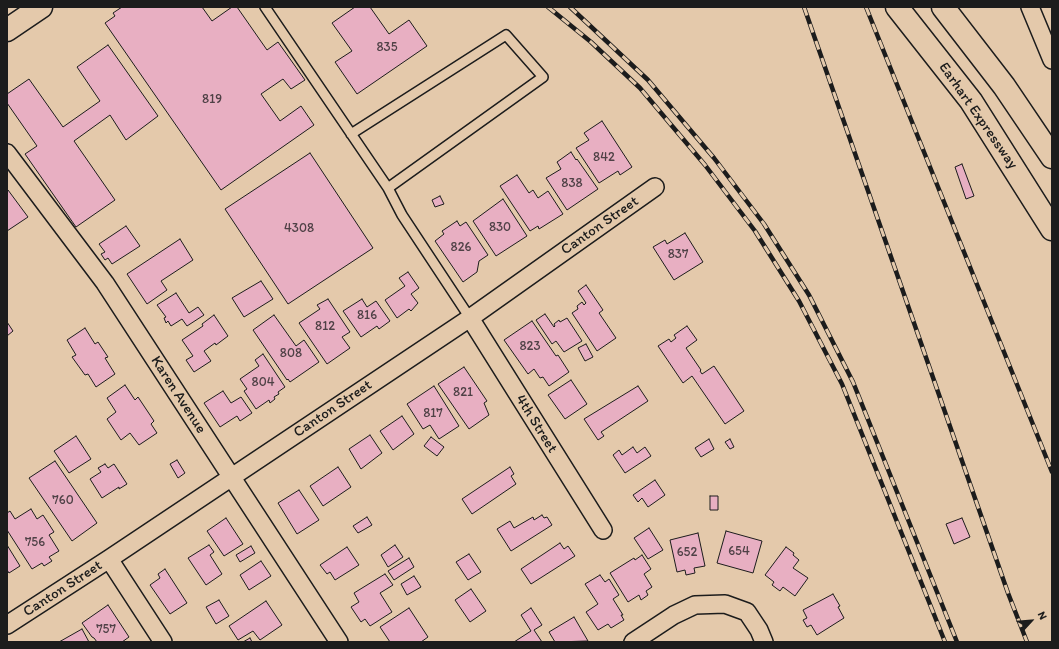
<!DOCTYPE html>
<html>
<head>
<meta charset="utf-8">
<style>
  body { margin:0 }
  #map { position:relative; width:1059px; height:649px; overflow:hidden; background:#e4c9ab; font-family:Itim,sans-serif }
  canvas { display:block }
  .frame { position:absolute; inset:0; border:8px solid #1c1c1c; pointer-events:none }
  .north { position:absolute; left:1011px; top:601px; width:40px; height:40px; -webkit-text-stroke:3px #e4c9ab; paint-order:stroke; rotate:64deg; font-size:11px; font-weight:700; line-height:16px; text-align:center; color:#1c1c1c }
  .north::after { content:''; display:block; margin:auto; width:14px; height:18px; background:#1c1c1c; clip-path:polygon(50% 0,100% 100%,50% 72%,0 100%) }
</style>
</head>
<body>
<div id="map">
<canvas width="1059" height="649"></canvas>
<div class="frame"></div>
<div class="north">N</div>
</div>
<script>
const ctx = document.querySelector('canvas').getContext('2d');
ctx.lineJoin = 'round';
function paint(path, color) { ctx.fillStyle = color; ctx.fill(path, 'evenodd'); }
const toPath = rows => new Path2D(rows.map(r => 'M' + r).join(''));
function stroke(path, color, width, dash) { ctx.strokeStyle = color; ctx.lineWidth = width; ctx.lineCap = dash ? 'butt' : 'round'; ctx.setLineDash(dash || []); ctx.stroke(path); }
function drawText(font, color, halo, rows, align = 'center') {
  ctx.font = font + ' Itim,sans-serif'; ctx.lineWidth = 3; ctx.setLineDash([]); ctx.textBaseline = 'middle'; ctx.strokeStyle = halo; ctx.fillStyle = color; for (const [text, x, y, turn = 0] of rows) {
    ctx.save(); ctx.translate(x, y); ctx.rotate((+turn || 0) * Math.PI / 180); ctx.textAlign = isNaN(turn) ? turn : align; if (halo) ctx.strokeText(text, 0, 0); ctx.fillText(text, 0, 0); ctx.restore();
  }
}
const building = toPath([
  [122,7,202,7,212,21,232,7,237,7,267,50,278,42,305,80,291,89,283,79,261,94,280,121,301,106,314,125,221,190,105,23,115,16,113,13,122,7],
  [355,7,370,7,389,34,409,20,427,46,357,94,335,62,352,51,332,23,355,7],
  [108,45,158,116,126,140,110,115,74,141,115,200,76,227,25,154,37,146,7,103,7,94,29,79,63,127,100,101,77,67,108,45],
  [602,121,632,167,620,175,618,171,599,183,576,148,589,140,584,133,602,121],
  [571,152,576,160,577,159,598,189,567,210,546,178,561,169,557,162,571,152],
  [310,153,373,248,288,304,225,209,310,153],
  [962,164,974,196,966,199,955,167,962,164],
  [517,175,529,193,533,190,538,198,548,191,563,214,539,229,538,226,530,231,500,186,517,175],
  [7,190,8,190,28,217,7,231,7,190],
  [440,196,444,204,435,207,432,200,440,196],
  [503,199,527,236,496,256,473,221,503,199],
  [457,221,460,226,466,222,488,255,479,261,477,272,463,282,435,241,444,234,442,231,457,221],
  [126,226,140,246,112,264,108,258,105,260,101,254,105,252,99,244,126,226],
  [685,233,703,262,674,280,653,247,665,240,667,244,685,233],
  [180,239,193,260,161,281,167,290,147,304,127,274,180,239],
  [408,272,419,288,411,294,418,303,411,311,409,309,397,318,385,300,405,286,399,278,408,272],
  [261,281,273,299,244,317,232,298,261,281],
  [586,285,603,310,599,313,616,338,597,351,572,313,578,309,577,306,582,302,584,305,586,303,578,291,586,285],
  [176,293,189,313,198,307,204,315,187,326,182,319,171,326,168,321,166,323,164,318,166,317,157,305,176,293],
  [328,299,350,332,342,337,350,348,327,364,299,323,320,309,317,305,328,299],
  [362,299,367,307,376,301,390,321,379,329,377,326,361,337,343,311,362,299],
  [545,314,554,327,555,326,554,324,559,320,560,322,567,318,582,341,564,352,556,341,552,344,536,320,545,314],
  [214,315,228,336,216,345,215,343,204,351,211,361,194,372,186,360,193,356,182,340,203,326,202,324,214,315],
  [274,315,296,346,304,340,319,362,290,382,288,379,287,380,253,330,274,315],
  [532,321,556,356,558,355,569,372,549,386,543,377,540,378,534,369,528,374,504,340,532,321],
  [7,322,13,331,7,336,7,322],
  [687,326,697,340,686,348,701,370,700,371,702,374,714,366,744,411,725,424,692,376,683,383,658,346,669,339,671,342,676,338,674,335,687,326],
  [85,328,95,344,98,342,108,357,105,358,115,374,96,387,88,374,85,375,72,357,76,355,67,340,85,328],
  [586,344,593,357,585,361,578,348,586,344],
  [263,354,285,387,278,392,279,394,274,397,275,399,270,403,269,400,256,409,244,391,247,389,240,379,259,366,255,360,263,354],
  [464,367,487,401,484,403,489,415,469,429,438,384,464,367],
  [571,380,587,404,565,419,548,395,571,380],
  [125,385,135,400,138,397,154,421,151,424,157,433,139,445,130,433,121,440,107,419,116,412,107,398,125,385],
  [434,386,459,426,439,439,430,425,423,429,407,404,434,386],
  [638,386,648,401,601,432,604,436,598,440,584,419,638,386],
  [223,391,231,403,241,397,252,413,240,421,237,416,220,427,204,403,223,391],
  [402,416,414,434,393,450,380,431,402,416],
  [370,435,382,453,361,469,349,449,370,435],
  [76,436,91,459,69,473,54,451,76,436],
  [431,437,444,447,437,456,424,446,431,437],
  [709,439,714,449,701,457,695,448,709,439],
  [730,439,734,447,730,449,725,442,730,439],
  [633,447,637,453,645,447,651,456,625,473,613,455,619,450,622,455,633,447],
  [177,460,185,473,178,478,170,464,177,460],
  [55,461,97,523,72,541,29,478,55,461],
  [105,464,108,468,114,464,127,484,119,489,119,487,102,498,90,479,101,472,98,468,105,464],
  [338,467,351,487,323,506,310,486,338,467],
  [510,467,514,474,511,476,516,484,472,514,462,499,510,467],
  [655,480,665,495,648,507,642,498,638,502,633,495,655,480],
  [299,490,319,520,297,534,278,503,299,490],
  [710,496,718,496,718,510,710,510,710,496],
  [31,509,37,519,43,515,54,532,49,535,59,551,49,557,52,561,44,566,42,563,32,569,7,530,7,513,10,511,15,519,31,509],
  [542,515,544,518,547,517,552,525,511,551,497,529,510,521,514,528,533,517,534,520,542,515],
  [367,517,372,525,358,533,353,526,367,517],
  [226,518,243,544,224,556,207,531,226,518],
  [962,518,970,537,954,544,946,524,962,518],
  [649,528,663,550,648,559,634,538,649,528],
  [726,531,762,541,753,573,717,563,726,531],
  [698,533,705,566,694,568,695,573,686,575,685,570,677,572,670,540,698,533],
  [560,543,564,549,568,546,575,556,531,584,521,569,560,543],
  [7,545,20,566,9,573,7,570,7,545],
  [209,545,214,552,210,555,222,574,206,585,188,558,209,545],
  [395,545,403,557,388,567,381,555,395,545],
  [251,546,255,553,240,562,236,555,251,546],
  [347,547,359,565,335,580,330,572,327,574,320,565,347,547],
  [786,547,794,553,793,555,799,560,793,568,808,578,795,596,783,587,780,591,772,585,774,582,765,575,786,547],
  [469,554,481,572,468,580,456,562,469,554],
  [642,555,651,569,644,574,652,587,646,591,648,595,641,600,639,595,628,602,610,573,634,558,635,560,642,555],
  [409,558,414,567,394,580,388,571,409,558],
  [261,561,271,576,249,590,240,575,261,561],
  [165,569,187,603,170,614,150,585,160,578,158,574,165,569],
  [385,574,393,585,380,593,392,612,370,626,365,619,361,622,351,607,359,602,354,593,385,574],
  [600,575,605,582,609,579,619,595,613,599,623,615,621,615,624,620,611,628,608,624,598,630,586,612,598,604,585,584,600,575],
  [414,576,421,587,407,595,401,584,414,576],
  [471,589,486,611,470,622,455,600,471,589],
  [833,594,840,606,838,607,844,618,817,635,811,625,807,627,803,620,807,618,803,610,833,594],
  [219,600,229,616,216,624,206,607,219,600],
  [266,601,282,625,260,640,253,631,238,640,229,626,266,601],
  [108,605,129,637,122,642,97,642,94,638,92,637,82,623,108,605],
  [409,608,428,637,421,642,390,642,380,627,409,608],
  [531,608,542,625,534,630,542,642,514,642,531,631,521,615,531,608],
  [574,617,588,641,555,642,549,632,574,617],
  [82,629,89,642,59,642,82,629],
  [250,638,252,642,243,642,250,638]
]);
const lane = toPath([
  [265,7,388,188,402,215,470,318],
  [351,134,506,35,543,77,388,188]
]);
const street = toPath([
  [1030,7,1052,60],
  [7,153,105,283,339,642],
  [470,318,603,530],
  [109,559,163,642],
  [7,625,109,559,470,318,655,187],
  [633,642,674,615,695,605,725,604,747,612,759,630,764,642]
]);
const secondary = toPath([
  [7,30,41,7]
]);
const highway = toPath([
  [897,7,971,101,1052,229],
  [943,7,1004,86,1052,157]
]);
const rail = toPath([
  [548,7,591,42,640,88,705,165,755,231,799,301,842,384,945,642],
  [570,7,648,80,714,158,764,224,809,295,853,382,957,642],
  [804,7,1008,593,1027,642],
  [866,7,1052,472]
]);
const numberNames = [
  ["835",387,48],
  ["819",212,100],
  ["842",604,158],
  ["838",572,184],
  ["830",500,228],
  ["4308",299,229],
  ["826",461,248],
  ["837",678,255],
  ["816",367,316],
  ["812",325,327],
  ["823",530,347],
  ["808",291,354],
  ["804",263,383],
  ["821",463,393],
  ["817",433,414],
  ["760",63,501],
  ["756",35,543],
  ["654",739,552],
  ["652",687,553],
  ["757",106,630]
];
const streetNames = [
  ["Earhart Expressway",978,116,55],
  ["Canton Street",600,226,-35],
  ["Karen Avenue",178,395,57],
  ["Canton Street",333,409,-34],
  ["4th Street",536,424,58],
  ["Canton Street",63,589,-33]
];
paint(building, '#e8afc2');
stroke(building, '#1c1c1c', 1);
stroke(lane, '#1c1c1c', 12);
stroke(street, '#1c1c1c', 20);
stroke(secondary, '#1c1c1c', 25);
stroke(highway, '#1c1c1c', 25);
stroke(lane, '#e4c9ab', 9);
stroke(street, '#e4c9ab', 17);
stroke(secondary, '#e4c9ab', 22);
stroke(highway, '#e4c9ab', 22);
stroke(rail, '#1c1c1c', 4.5);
stroke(rail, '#e4c9ab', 3, [9]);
drawText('13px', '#4f4146', null, numberNames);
drawText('15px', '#1c1c1c', '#e4c9ab', streetNames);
</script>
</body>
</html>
